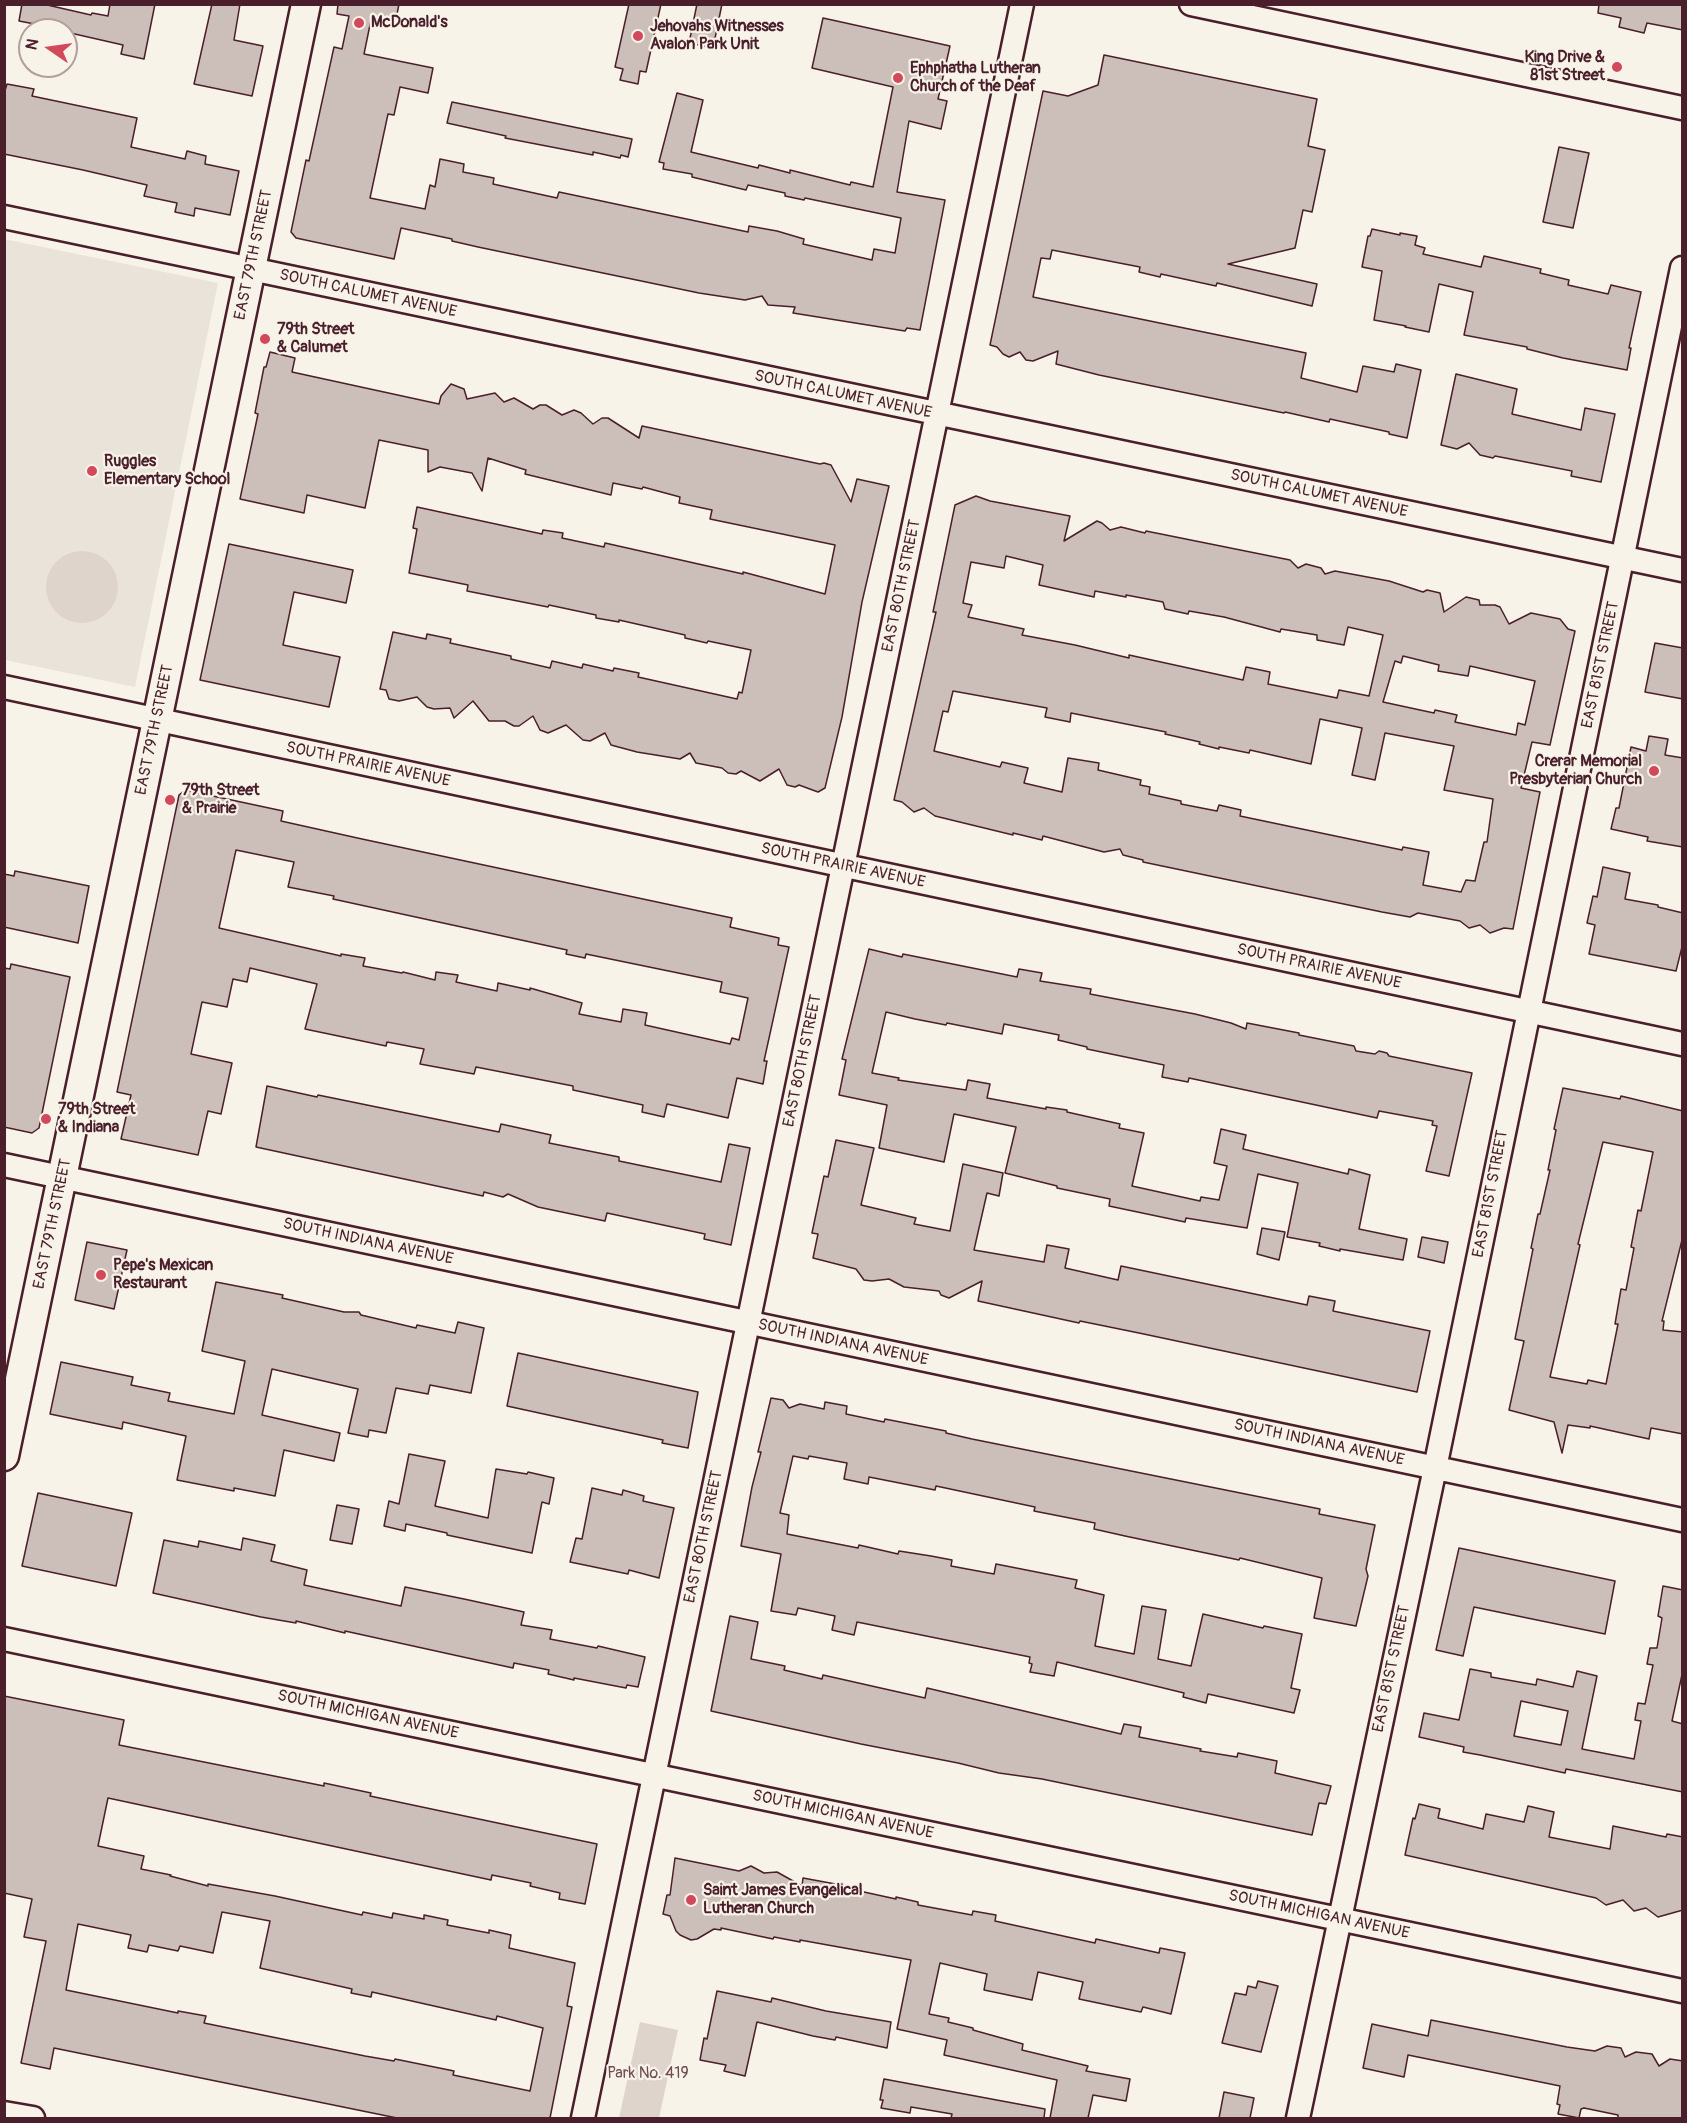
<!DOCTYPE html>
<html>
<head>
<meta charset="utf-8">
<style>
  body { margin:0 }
  #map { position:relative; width:1687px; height:2123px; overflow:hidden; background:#f7f3e8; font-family:Pangolin,sans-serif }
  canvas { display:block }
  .frame { position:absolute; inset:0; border:6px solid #4a1f2b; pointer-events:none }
  .north { position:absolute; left:18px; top:18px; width:60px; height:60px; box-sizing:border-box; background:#f7f3e8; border:2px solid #b29e9c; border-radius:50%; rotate:283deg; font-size:16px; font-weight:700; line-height:24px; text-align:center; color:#4a1f2b }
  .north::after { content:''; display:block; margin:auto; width:21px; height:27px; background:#d1495b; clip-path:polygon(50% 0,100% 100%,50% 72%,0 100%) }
</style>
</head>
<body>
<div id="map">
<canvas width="1687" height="2123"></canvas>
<div class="frame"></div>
<div class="north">N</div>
</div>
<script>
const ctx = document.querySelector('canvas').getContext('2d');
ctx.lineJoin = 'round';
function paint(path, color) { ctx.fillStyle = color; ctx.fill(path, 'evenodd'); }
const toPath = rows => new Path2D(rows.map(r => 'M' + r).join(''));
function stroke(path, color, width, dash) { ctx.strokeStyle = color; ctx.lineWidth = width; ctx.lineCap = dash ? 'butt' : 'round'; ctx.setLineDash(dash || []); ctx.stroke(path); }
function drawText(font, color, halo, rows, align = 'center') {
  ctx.font = font + ' Pangolin,sans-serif'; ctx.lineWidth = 4.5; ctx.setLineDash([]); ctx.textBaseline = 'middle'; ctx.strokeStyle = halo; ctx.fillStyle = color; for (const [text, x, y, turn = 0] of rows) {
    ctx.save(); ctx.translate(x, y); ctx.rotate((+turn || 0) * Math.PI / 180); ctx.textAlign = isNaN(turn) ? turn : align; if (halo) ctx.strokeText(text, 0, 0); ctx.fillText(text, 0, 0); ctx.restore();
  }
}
const built = toPath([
  [4,239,218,283,135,687,5,660]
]);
const green = toPath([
  '46 587a36 36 0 1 1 72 0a36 36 0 1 1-72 0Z',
  [640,2022,678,2030,659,2118,619,2118]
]);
const building = toPath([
  [22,4,43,4,91,15,92,13,108,16,110,4,155,4,144,59,121,54,123,45,66,32,66,30,19,21,22,4],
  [212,4,240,4,234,40,263,46,252,96,194,84,212,4],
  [338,4,399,4,395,24,371,20,364,54,433,68,428,93,400,87,394,115,388,114,370,198,425,209,430,185,435,187,440,159,464,164,463,172,494,178,493,184,557,198,559,192,748,232,749,226,777,231,804,239,803,244,872,260,874,249,895,253,901,218,805,198,804,200,785,196,785,193,748,185,746,190,692,177,692,174,663,169,664,163,659,162,677,93,703,100,691,152,758,168,759,165,790,173,790,170,850,185,851,182,873,187,893,87,812,68,823,18,950,46,938,99,947,101,941,129,909,121,897,192,945,200,920,330,907,328,905,331,793,313,795,307,768,305,762,296,745,300,699,293,478,247,452,241,452,239,401,228,394,259,296,238,291,232,306,160,309,161,334,47,342,49,349,16,337,14,338,4],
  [629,4,661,4,646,72,640,71,638,84,620,80,623,69,615,67,629,4],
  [697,4,722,4,713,48,689,43,697,4],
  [1599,4,1683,4,1683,30,1647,23,1644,33,1619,27,1621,18,1598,13,1599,4],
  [1104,55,1317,99,1308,146,1325,150,1312,212,1303,210,1295,248,1228,264,1317,284,1312,306,1217,283,1216,286,1161,274,1160,277,1139,272,1140,267,1052,250,1050,259,1041,258,1033,297,1306,353,1301,378,1357,392,1363,366,1394,372,1396,364,1421,370,1407,438,1389,434,1389,432,1330,419,1329,422,1285,412,1284,413,1099,375,1056,364,1058,351,1033,361,1026,360,1020,352,1009,357,1003,354,997,347,990,345,1043,91,1068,96,1098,85,1104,55],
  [7,84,34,89,32,96,137,118,131,147,185,159,187,151,206,156,205,164,239,171,230,215,195,208,194,216,175,212,177,203,144,196,147,185,83,170,4,154,4,94,7,84],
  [452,102,632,139,628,157,621,155,620,158,593,152,593,155,505,138,506,136,447,123,452,102],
  [1559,147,1589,153,1573,228,1543,222,1559,147],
  [1372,229,1400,235,1400,233,1417,236,1415,245,1425,248,1423,254,1481,267,1484,256,1541,269,1540,273,1569,280,1568,285,1608,294,1611,285,1641,292,1629,348,1631,348,1627,370,1563,358,1527,349,1527,347,1464,335,1473,292,1439,284,1429,332,1405,327,1406,326,1374,320,1382,271,1362,267,1368,236,1370,236,1372,229],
  [270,352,295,358,292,372,439,404,441,396,451,384,464,389,467,399,495,393,504,402,514,398,533,409,540,405,546,405,562,415,574,410,581,413,593,424,602,418,608,418,639,438,642,426,820,464,824,463,831,465,851,502,857,479,889,486,862,602,842,717,825,788,818,792,799,785,795,787,787,785,779,769,760,781,741,771,736,774,728,773,722,768,696,763,690,753,680,759,637,752,611,745,605,733,590,741,583,740,566,725,548,733,540,730,533,716,519,726,514,726,505,721,489,721,473,701,454,718,450,708,434,709,427,707,417,697,399,701,389,699,386,690,380,689,393,632,426,639,427,634,451,639,450,643,511,656,511,659,550,668,552,661,582,668,583,664,613,671,614,668,639,673,638,677,737,699,739,692,742,693,751,650,708,641,707,643,685,638,685,635,619,620,619,622,596,618,596,615,549,605,548,607,467,591,468,585,409,573,417,529,413,528,417,507,542,534,543,530,563,533,562,538,604,547,605,543,743,574,743,572,825,594,835,545,710,519,712,510,679,503,680,497,643,487,642,489,613,483,611,495,525,474,526,470,488,458,482,491,472,473,440,467,428,472,428,450,379,440,365,508,307,495,304,513,240,499,258,414,255,413,264,367,266,367,270,352],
  [1456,374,1517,389,1512,414,1581,430,1585,408,1615,414,1601,482,1571,476,1572,471,1495,456,1493,458,1480,455,1469,443,1457,449,1441,445,1456,374],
  [976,496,990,501,1070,516,1064,541,1097,521,1102,523,1110,530,1121,527,1145,533,1146,531,1290,560,1298,568,1306,564,1321,568,1325,574,1335,571,1389,581,1423,592,1427,590,1440,593,1444,612,1466,597,1479,600,1480,605,1495,605,1500,607,1509,624,1531,613,1560,619,1568,629,1575,631,1550,745,1532,742,1521,788,1540,792,1513,929,1504,928,1490,933,1480,925,1469,928,1460,921,1418,913,1410,917,1382,912,1143,862,1143,860,1123,855,1120,849,1104,852,1043,836,1042,840,1013,833,1013,835,935,816,924,808,914,812,902,802,894,800,936,612,933,612,955,505,976,496],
  [1006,556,1043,565,1039,585,1094,597,1095,591,1126,597,1126,595,1163,602,1165,609,1188,614,1189,611,1224,617,1280,632,1281,629,1317,635,1317,640,1344,645,1348,627,1383,635,1369,696,1339,690,1337,698,1268,684,1270,672,1246,667,1243,680,1129,655,1129,658,1075,645,1022,635,1024,629,968,617,972,605,963,603,971,562,1004,568,1006,556],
  [1403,656,1439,665,1438,671,1468,676,1470,666,1535,681,1525,725,1518,723,1516,735,1455,722,1457,715,1435,710,1434,713,1383,702,1395,661,1401,663,1403,656],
  [953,691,1047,708,1045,717,1070,722,1071,713,1166,732,1165,734,1200,742,1199,744,1219,749,1219,747,1249,753,1250,750,1311,764,1320,719,1362,728,1352,775,1375,780,1385,733,1454,746,1444,790,1493,799,1487,842,1484,842,1475,881,1466,880,1461,892,1423,885,1429,852,1403,847,1402,850,1240,816,1241,810,1219,805,1217,811,1181,804,1181,801,1149,794,1150,787,1140,785,1141,780,1098,770,1099,763,1068,758,1062,792,1024,783,1028,768,1002,762,1000,767,934,751,943,711,948,712,953,691],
  [229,544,353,570,346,603,294,592,283,645,340,657,329,707,200,680,229,544],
  [1655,643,1683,648,1683,699,1645,692,1655,643],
  [1649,736,1668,739,1665,755,1683,758,1683,847,1647,841,1648,837,1611,829,1616,808,1619,808,1631,747,1646,751,1649,736],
  [185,790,283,811,281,821,362,839,732,918,730,927,779,938,778,945,789,947,764,1061,767,1061,763,1084,737,1078,728,1118,667,1104,664,1117,642,1112,643,1105,573,1090,573,1086,476,1067,474,1074,420,1064,424,1049,387,1042,386,1046,305,1029,317,984,250,968,247,982,233,979,227,1007,202,1002,191,1054,232,1063,221,1114,208,1111,198,1155,121,1139,131,1095,117,1092,179,795,185,790],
  [236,850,294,862,288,887,334,896,333,899,567,950,566,954,585,958,586,954,722,982,720,992,748,998,739,1040,732,1038,730,1044,645,1025,647,1013,623,1009,621,1022,579,1014,582,1003,530,988,530,990,498,983,497,991,456,982,458,975,436,972,435,980,403,972,402,973,363,966,365,958,341,954,341,956,219,928,236,850],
  [1603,867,1630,873,1625,899,1658,905,1658,907,1683,913,1683,943,1676,971,1589,954,1595,925,1587,923,1593,896,1597,897,1603,867],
  [15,871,89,886,78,943,4,927,4,874,14,876,15,871],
  [869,949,902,957,903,954,1017,977,1019,969,1042,973,1040,981,1091,989,1090,994,1195,1014,1231,1023,1246,1029,1247,1023,1299,1033,1299,1035,1354,1046,1356,1051,1375,1054,1379,1051,1387,1053,1389,1056,1472,1073,1449,1176,1426,1171,1437,1126,1432,1125,1433,1121,1379,1111,1377,1118,1189,1078,1188,1082,1162,1077,1164,1065,1087,1049,1087,1047,1058,1040,1059,1035,1004,1024,1002,1034,947,1023,946,1025,915,1019,886,1012,872,1073,899,1078,898,1080,966,1090,968,1080,990,1084,987,1098,1046,1109,1046,1107,1067,1110,1067,1112,1120,1124,1119,1128,1144,1133,1132,1186,1200,1201,1201,1197,1219,1200,1227,1166,1214,1163,1221,1129,1246,1135,1243,1149,1348,1174,1349,1169,1370,1175,1359,1229,1407,1239,1403,1260,1340,1249,1340,1251,1319,1246,1320,1243,1287,1237,1298,1183,1258,1174,1247,1228,1186,1218,1185,1222,1109,1206,1110,1199,1057,1188,1057,1186,1005,1173,1016,1127,954,1114,944,1162,879,1148,887,1105,839,1095,846,1060,842,1059,869,949],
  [11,964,70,977,39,1128,32,1133,4,1127,4,968,10,969,11,964],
  [267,1086,317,1097,318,1095,499,1132,501,1124,551,1135,549,1143,619,1157,619,1161,721,1182,729,1144,750,1148,731,1245,704,1239,705,1234,607,1213,605,1221,538,1207,508,1194,503,1197,484,1192,483,1196,256,1147,267,1086],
  [1563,1088,1620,1099,1621,1096,1683,1111,1683,1236,1662,1321,1664,1321,1663,1330,1683,1332,1683,1434,1651,1428,1649,1439,1590,1426,1590,1428,1568,1425,1562,1453,1554,1422,1509,1410,1524,1341,1515,1339,1533,1249,1531,1248,1538,1214,1540,1214,1550,1170,1548,1170,1556,1130,1554,1129,1563,1088],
  [1603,1142,1653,1152,1641,1211,1638,1210,1631,1247,1634,1248,1626,1290,1621,1289,1615,1324,1618,1324,1606,1384,1588,1380,1587,1384,1550,1377,1580,1245,1578,1244,1603,1142],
  [836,1140,874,1148,861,1205,916,1218,914,1224,950,1231,963,1164,1003,1173,999,1196,987,1193,974,1250,1044,1262,1047,1245,1069,1249,1065,1268,1118,1280,1121,1266,1307,1305,1309,1296,1335,1301,1333,1311,1430,1331,1417,1392,1139,1333,1080,1321,1079,1323,978,1301,982,1281,949,1298,941,1295,939,1291,904,1287,889,1279,872,1281,864,1280,856,1269,813,1258,818,1234,812,1233,824,1176,828,1177,836,1140],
  [1262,1228,1285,1232,1279,1260,1257,1254,1262,1228],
  [1422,1237,1448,1242,1444,1263,1418,1257,1422,1237],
  [87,1242,127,1250,114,1309,75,1300,87,1242],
  [216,1282,283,1295,282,1298,344,1312,359,1312,361,1315,416,1328,417,1325,455,1333,458,1322,484,1328,471,1393,430,1385,428,1394,396,1388,386,1433,369,1430,368,1437,348,1433,358,1389,272,1369,262,1415,340,1433,334,1461,284,1450,275,1496,234,1488,234,1491,177,1480,186,1436,123,1422,122,1429,50,1414,61,1362,133,1377,131,1385,170,1393,168,1401,234,1414,245,1361,202,1351,216,1282],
  [518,1353,698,1392,688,1448,662,1443,663,1440,507,1406,518,1353],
  [771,1398,783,1400,789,1408,800,1404,824,1409,825,1402,847,1406,846,1414,884,1422,885,1419,946,1431,946,1433,972,1439,1320,1509,1319,1514,1375,1525,1366,1569,1368,1576,1356,1626,1314,1618,1322,1578,1240,1558,1239,1560,1125,1536,1094,1529,1095,1523,1034,1511,1035,1507,936,1486,935,1490,869,1477,868,1484,844,1479,847,1463,809,1456,808,1459,793,1456,780,1513,789,1515,787,1534,858,1548,859,1545,898,1554,899,1551,931,1556,952,1560,951,1566,994,1574,996,1564,1077,1580,1075,1588,1104,1595,1095,1646,1134,1654,1142,1606,1166,1610,1158,1659,1191,1666,1203,1614,1263,1628,1264,1626,1302,1634,1291,1688,1300,1690,1294,1713,1208,1694,1206,1703,1183,1697,1184,1693,1057,1662,1054,1676,1030,1672,1032,1664,1029,1663,1030,1657,857,1622,854,1635,832,1630,835,1616,798,1608,796,1615,771,1611,781,1554,741,1546,752,1487,761,1452,758,1452,771,1398],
  [409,1454,445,1461,435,1506,488,1518,496,1469,527,1474,528,1472,554,1478,549,1504,542,1502,532,1553,447,1535,447,1533,406,1524,405,1531,384,1526,389,1501,399,1504,409,1454],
  [592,1488,622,1495,623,1490,644,1496,643,1501,674,1508,659,1578,629,1570,628,1574,570,1562,576,1538,582,1539,592,1488],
  [38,1493,132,1513,116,1586,22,1566,38,1493],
  [337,1505,359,1509,352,1544,330,1540,337,1505],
  [243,1538,275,1545,271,1561,307,1570,304,1585,401,1606,405,1587,464,1599,524,1612,521,1625,552,1630,550,1639,597,1648,598,1646,645,1657,638,1687,627,1685,626,1688,574,1678,574,1680,548,1674,549,1670,514,1663,513,1668,345,1631,345,1633,296,1621,296,1623,261,1617,153,1593,164,1540,198,1547,199,1541,241,1550,243,1538],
  [1459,1548,1615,1581,1605,1634,1474,1607,1463,1656,1436,1650,1459,1548],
  [1663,1586,1683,1590,1683,1670,1672,1721,1683,1724,1683,1792,1566,1769,1565,1773,1480,1755,1463,1752,1464,1747,1419,1737,1424,1713,1459,1720,1470,1669,1491,1673,1491,1677,1536,1685,1537,1679,1573,1687,1577,1671,1597,1676,1582,1749,1634,1759,1641,1721,1635,1720,1638,1703,1645,1704,1653,1665,1647,1664,1650,1648,1657,1648,1662,1618,1658,1616,1663,1586],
  [1521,1701,1568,1711,1561,1745,1514,1736,1521,1701],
  [730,1616,758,1622,751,1659,785,1666,784,1670,822,1679,823,1675,925,1698,927,1688,1121,1734,1124,1724,1141,1727,1139,1737,1201,1749,1200,1751,1237,1757,1238,1753,1277,1761,1275,1773,1331,1786,1326,1804,1319,1803,1312,1835,1042,1779,999,1773,958,1763,861,1744,711,1711,730,1616],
  [4,1696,124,1720,119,1745,324,1786,324,1783,371,1793,370,1796,597,1844,585,1904,559,1899,560,1893,530,1886,531,1883,492,1875,491,1880,108,1798,98,1846,144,1856,141,1869,171,1875,170,1876,208,1886,208,1884,275,1896,362,1915,363,1912,392,1918,393,1913,424,1919,424,1915,448,1920,447,1925,489,1933,489,1930,511,1935,509,1948,575,1963,567,2006,572,2007,550,2118,397,2118,54,2048,50,2069,21,2063,46,1941,24,1937,32,1899,4,1893,4,1696],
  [222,1912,270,1921,260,1968,352,1989,351,1993,371,1997,372,1992,496,2020,497,2016,543,2028,530,2091,453,2075,454,2071,395,2059,394,2061,365,2056,204,2023,206,2016,178,2011,178,2013,66,1990,78,1924,131,1935,128,1948,147,1952,149,1945,178,1951,180,1946,213,1953,222,1912],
  [1419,1804,1440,1809,1438,1818,1483,1829,1486,1814,1524,1822,1528,1806,1554,1812,1549,1837,1610,1849,1613,1826,1666,1837,1667,1834,1683,1837,1683,1910,1658,1917,1646,1908,1634,1911,1623,1900,1606,1905,1596,1898,1405,1855,1413,1818,1415,1819,1419,1804],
  [675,1858,739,1871,751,1866,764,1873,777,1872,802,1886,803,1878,841,1885,841,1887,896,1899,896,1897,918,1902,918,1905,972,1915,973,1911,996,1915,995,1921,1095,1943,1096,1939,1159,1953,1160,1948,1185,1953,1171,2014,1143,2007,1141,2012,1079,1999,1083,1982,1038,1972,1032,2000,984,1990,987,1974,940,1963,929,2014,949,2018,948,2022,973,2028,973,2030,1023,2044,1022,2050,1088,2066,1086,2071,1130,2079,1126,2101,1093,2095,1088,2118,1050,2118,1057,2080,944,2055,947,2040,897,2029,911,1960,800,1940,800,1942,774,1937,773,1939,721,1928,721,1930,714,1929,697,1939,691,1940,680,1935,676,1931,670,1916,663,1914,667,1895,670,1895,675,1858],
  [1258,1981,1278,1986,1261,2052,1222,2043,1235,1993,1246,1995,1248,1986,1256,1988,1258,1981],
  [717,1991,771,2002,772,1998,826,2011,891,2022,887,2048,836,2037,835,2040,813,2036,757,2022,745,2076,724,2071,726,2065,700,2060,704,2038,707,2039,717,1991],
  [1431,2020,1567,2047,1595,2051,1607,2046,1621,2048,1625,2057,1636,2052,1652,2054,1659,2066,1670,2059,1683,2061,1683,2118,1618,2118,1618,2115,1584,2108,1581,2109,1579,2118,1558,2114,1560,2105,1557,2104,1560,2086,1408,2055,1404,2077,1363,2068,1372,2024,1428,2036,1431,2020],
  [884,2079,1045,2109,1044,2118,951,2118,952,2114,911,2107,910,2113,881,2108,883,2100,880,2100,884,2079],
  [1224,2092,1254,2098,1250,2118,1219,2118,1224,2092]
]);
const minor = toPath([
  [1191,4,1682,108],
  [4,217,1682,570],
  [4,687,1682,1044],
  [4,1165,1682,1520],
  [4,1639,1682,1991],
  [4,2113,33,2118],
  [583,2118,1022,4],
  [1298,2118,1435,1468,1682,268]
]);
const major = toPath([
  [4,1456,306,4]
]);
const markers = [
  [359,23,6,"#d1495b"],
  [638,36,6,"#d1495b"],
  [1617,67,6,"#d1495b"],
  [898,78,6,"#d1495b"],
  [265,339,6,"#d1495b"],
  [92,471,6,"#d1495b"],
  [1654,771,6,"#d1495b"],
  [170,800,6,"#d1495b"],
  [46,1119,6,"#d1495b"],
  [101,1275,6,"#d1495b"],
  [691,1900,6,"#d1495b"]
];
const poiNames = [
  ["McDonald's",371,23],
  ["Jehovahs Witnesses",650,27],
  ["Avalon Park Unit",650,45],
  ["King Drive &",1605,58,"right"],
  ["81st Street",1605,76,"right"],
  ["Ephphatha Lutheran",910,69],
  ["Church of the Deaf",910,87],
  ["79th Street",277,330],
  ["& Calumet",277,348],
  ["Ruggles",104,462],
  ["Elementary School",104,480],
  ["Crerar Memorial",1642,762,"right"],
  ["Presbyterian Church",1642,780,"right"],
  ["79th Street",182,791],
  ["& Prairie",182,809],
  ["79th Street",58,1110],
  ["& Indiana",58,1128],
  ["Pepe's Mexican",113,1266],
  ["Restaurant",113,1284],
  ["Saint James Evangelical",703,1891],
  ["Lutheran Church",703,1909]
];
const streetNames = [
  ["EAST 79TH STREET",254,255,-78],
  ["SOUTH CALUMET AVENUE",368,294,12],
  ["SOUTH CALUMET AVENUE",843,395,12],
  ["SOUTH CALUMET AVENUE",1319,494,12],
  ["EAST 80TH STREET",902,586,-78],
  ["EAST 81ST STREET",1601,665,-78],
  ["EAST 79TH STREET",155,730,-78],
  ["SOUTH PRAIRIE AVENUE",368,765,12],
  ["SOUTH PRAIRIE AVENUE",843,866,12],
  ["SOUTH PRAIRIE AVENUE",1319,967,12],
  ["EAST 80TH STREET",803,1061,-78],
  ["EAST 81ST STREET",1491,1194,-79],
  ["EAST 79TH STREET",53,1224,-78],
  ["SOUTH INDIANA AVENUE",368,1242,12],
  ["SOUTH INDIANA AVENUE",843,1343,12],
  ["SOUTH INDIANA AVENUE",1319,1443,12],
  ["EAST 80TH STREET",704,1537,-78],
  ["EAST 81ST STREET",1392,1669,-78],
  ["SOUTH MICHIGAN AVENUE",368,1715,12],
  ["SOUTH MICHIGAN AVENUE",843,1815,12],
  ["SOUTH MICHIGAN AVENUE",1319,1915,12]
];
const parkNames = [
  ["Park No. 419",648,2074]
];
paint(built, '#eae3da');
paint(green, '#ded4cc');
paint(building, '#ccbfb9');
stroke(building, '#4a1f2b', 1.5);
stroke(minor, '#4a1f2b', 27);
stroke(major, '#4a1f2b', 33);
stroke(minor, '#f7f3e8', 22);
stroke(major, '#f7f3e8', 28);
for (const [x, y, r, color] of markers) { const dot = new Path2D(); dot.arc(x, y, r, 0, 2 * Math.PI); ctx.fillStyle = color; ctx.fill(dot); stroke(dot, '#f7f3e8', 2); }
drawText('bold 16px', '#4a1f2b', '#f7f3e8', poiNames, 'left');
drawText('16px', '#4a1f2b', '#f7f3e8', streetNames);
drawText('16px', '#6f4c53', '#f7f3e8', parkNames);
</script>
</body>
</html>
